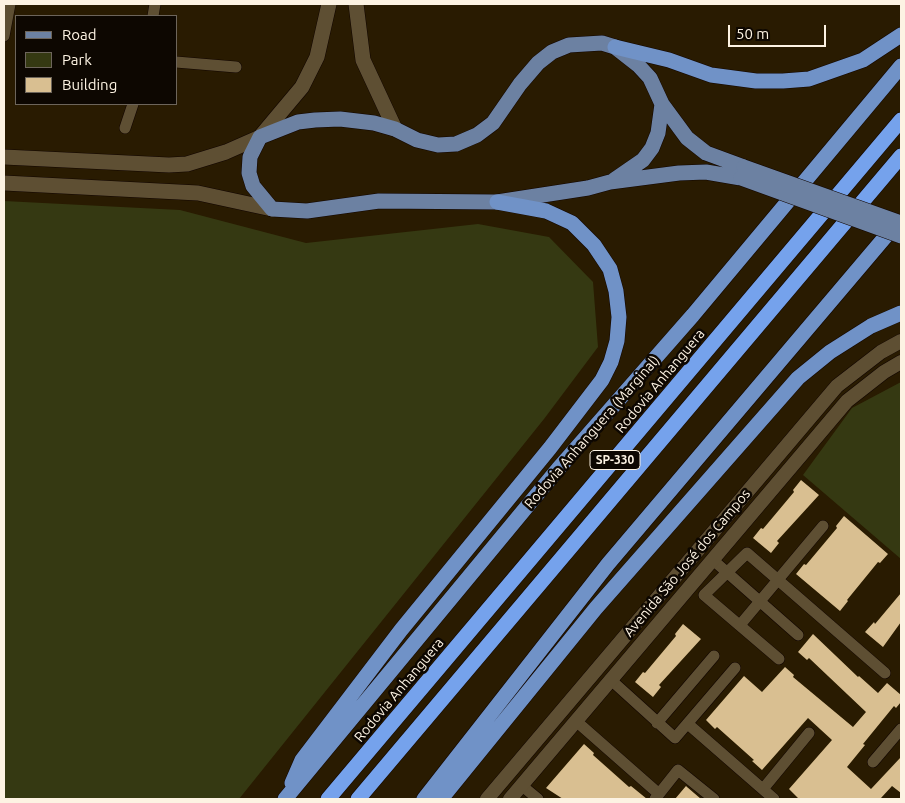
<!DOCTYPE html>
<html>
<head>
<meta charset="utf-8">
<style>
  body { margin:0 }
  #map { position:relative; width:905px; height:803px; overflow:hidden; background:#291b01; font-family:Ubuntu,sans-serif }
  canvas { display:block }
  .frame { position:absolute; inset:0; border:5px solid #fdf3e3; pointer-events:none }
  .legend { position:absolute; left:15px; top:15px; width:162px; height:90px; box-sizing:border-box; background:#0d0701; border:1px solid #6d655b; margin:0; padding:6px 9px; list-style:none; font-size:15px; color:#fdf3e3 }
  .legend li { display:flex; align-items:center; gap:10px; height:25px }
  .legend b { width:25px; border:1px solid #6d655b }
  .scale { position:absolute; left:728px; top:25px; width:98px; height:22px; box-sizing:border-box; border:2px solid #fdf3e3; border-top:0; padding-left:6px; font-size:15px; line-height:18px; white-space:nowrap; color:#fdf3e3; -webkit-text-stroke:4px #0d0701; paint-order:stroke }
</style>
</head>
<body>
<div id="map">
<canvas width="905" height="803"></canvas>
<div class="frame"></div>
<ul class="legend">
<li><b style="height:6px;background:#6c81a2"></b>Road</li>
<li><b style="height:14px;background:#353912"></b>Park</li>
<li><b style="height:14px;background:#d9bf91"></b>Building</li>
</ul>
<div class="scale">50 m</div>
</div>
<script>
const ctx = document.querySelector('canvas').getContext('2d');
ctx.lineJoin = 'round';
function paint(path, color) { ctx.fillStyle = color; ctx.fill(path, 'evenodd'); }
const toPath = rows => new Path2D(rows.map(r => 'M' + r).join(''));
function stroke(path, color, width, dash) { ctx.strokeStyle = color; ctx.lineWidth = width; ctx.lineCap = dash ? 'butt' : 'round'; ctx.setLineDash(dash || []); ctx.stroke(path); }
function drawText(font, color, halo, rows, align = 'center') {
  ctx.font = font + ' Ubuntu,sans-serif'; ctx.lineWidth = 5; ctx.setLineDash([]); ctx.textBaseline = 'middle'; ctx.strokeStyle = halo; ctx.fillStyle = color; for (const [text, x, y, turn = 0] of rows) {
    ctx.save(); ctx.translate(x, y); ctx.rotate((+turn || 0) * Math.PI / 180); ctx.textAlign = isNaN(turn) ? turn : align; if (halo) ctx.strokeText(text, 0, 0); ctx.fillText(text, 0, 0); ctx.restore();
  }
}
const green = toPath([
  [4,201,180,210,306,243,478,224,549,237,593,282,598,347,544,419,239,799,4,799],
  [901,382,901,559,803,475,852,408]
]);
const building = toPath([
  [801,480,819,495,777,541,779,543,771,553,753,538,761,528,763,529,794,492,793,490],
  [844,516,888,554,880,563,878,562,847,600,848,601,840,611,796,574,804,564,806,565,837,528,836,526],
  [901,593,901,622,883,647,865,632,874,622,875,624],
  [683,624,701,639,659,685,661,687,653,697,635,682,643,672,645,673,676,636,675,634],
  [813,634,858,677,859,676,878,693,887,683,901,695,901,702,896,708,894,706,863,744,865,745,847,767,871,789,901,757,901,793,892,786,881,798,883,799,799,799,789,789,832,740,808,718,762,770,752,761,754,760,717,727,715,729,706,720,744,676,762,692,785,667,794,675,793,677,853,727,866,712,809,658,807,660,798,652],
  [584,744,594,753,593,755,629,787,631,786,647,799,563,799,546,788],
  [686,786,687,787,701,799,675,799]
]);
const minor = toPath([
  [153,16,155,4],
  [4,36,10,4],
  [176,62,236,67],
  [125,128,133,104],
  [713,560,798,635],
  [740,625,823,526],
  [779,659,704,595,747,553,885,673],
  [611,680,675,738,735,668],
  [576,721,659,794],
  [657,723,714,656],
  [688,724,774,799],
  [873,762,901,729],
  [521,785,538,799],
  [763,789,809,733],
  [655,799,678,770,714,799]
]);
const tertiary = toPath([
  [487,799,837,386,881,352,901,341],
  [510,799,847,401,884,372,901,362]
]);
const secondary = toPath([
  [356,4,363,60,395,129],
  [4,157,169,165,187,164,226,152,260,137,302,87,317,57,329,4],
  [4,183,198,193,272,209]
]);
const primary = toPath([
  [741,178,706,172,679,173,610,182,588,188,497,202,379,201,307,211,272,209,253,186,249,173,250,157,260,137,298,122,315,120,340,119,374,123,395,129,417,140,438,145,456,144,477,135,493,123,520,84,538,63,552,52,569,45,602,43,615,47,638,65,650,78,662,104,687,138,706,153,744,167],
  [614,180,643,160,652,148,658,133,662,104]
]);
const trunk = toPath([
  [615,47,669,60,711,75,756,81,783,81,809,79,863,60,901,35],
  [292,783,302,760,401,630,550,448,602,380,611,362,617,341,619,317,616,291,610,269,594,245,572,223,546,211,497,202],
  [285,799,558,469,693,315,901,66],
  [424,799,608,564,897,223],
  [441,799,596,608,798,378,830,352,871,326,901,313]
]);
const motorway = toPath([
  [328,799,901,120],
  [358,799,901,156]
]);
const primaryBridge = toPath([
  [744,167,901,223],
  [741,178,901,236]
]);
const shields = [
  [615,460,50]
];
const shieldNames = [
  ["SP-330",615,460]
];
const streetNames = [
  ["Rodovia Anhanguera",660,381,-50],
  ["Rodovia Anhanguera (Marginal)",592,432,-49],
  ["Avenida São José dos Campos",687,563,-50],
  ["Rodovia Anhanguera",399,690,-50]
];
paint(green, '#353912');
paint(building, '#d9bf91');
stroke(minor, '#110500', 12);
stroke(tertiary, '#110500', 15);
stroke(secondary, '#110500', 16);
stroke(primary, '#110500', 16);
stroke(trunk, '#110500', 16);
stroke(motorway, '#110500', 16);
stroke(minor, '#5e4f33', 11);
stroke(tertiary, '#5e4f33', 14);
stroke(secondary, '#5e4f33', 15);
stroke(primary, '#6c81a2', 15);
stroke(trunk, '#7092c7', 15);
stroke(motorway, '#75a2ec', 15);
stroke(primaryBridge, '#110500', 16, []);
stroke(primaryBridge, '#6c81a2', 15);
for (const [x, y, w] of shields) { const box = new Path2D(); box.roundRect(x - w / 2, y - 9.5, w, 19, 4); ctx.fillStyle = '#0d0701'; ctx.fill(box); stroke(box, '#fdf3e3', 1); }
drawText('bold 12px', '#fdf3e3', null, shieldNames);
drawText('14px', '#fdf3e3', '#0d0701', streetNames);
</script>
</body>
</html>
